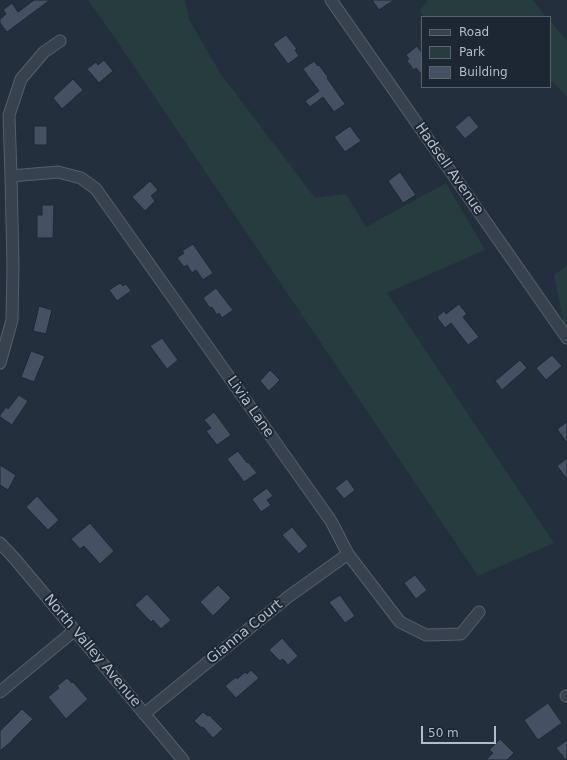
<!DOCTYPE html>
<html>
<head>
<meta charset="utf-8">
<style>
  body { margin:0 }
  #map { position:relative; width:567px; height:760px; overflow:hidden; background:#242f3e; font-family:"DejaVu Sans",sans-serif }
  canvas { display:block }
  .legend { position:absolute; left:421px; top:16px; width:130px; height:72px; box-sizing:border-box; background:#1d2633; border:1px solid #59626f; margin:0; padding:5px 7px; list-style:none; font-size:12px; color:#b4bcc9 }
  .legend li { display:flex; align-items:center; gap:8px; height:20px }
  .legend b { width:20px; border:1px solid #59626f }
  .scale { position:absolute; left:421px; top:726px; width:75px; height:18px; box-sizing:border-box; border:2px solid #b4bcc9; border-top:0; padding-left:5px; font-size:12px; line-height:14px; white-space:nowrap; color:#b4bcc9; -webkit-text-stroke:3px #1d2633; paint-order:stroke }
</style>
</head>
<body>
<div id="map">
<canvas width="567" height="760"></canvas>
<ul class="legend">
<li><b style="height:5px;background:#38414e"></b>Road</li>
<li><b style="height:11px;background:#263c3f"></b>Park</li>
<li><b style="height:11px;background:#455162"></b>Building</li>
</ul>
<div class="scale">50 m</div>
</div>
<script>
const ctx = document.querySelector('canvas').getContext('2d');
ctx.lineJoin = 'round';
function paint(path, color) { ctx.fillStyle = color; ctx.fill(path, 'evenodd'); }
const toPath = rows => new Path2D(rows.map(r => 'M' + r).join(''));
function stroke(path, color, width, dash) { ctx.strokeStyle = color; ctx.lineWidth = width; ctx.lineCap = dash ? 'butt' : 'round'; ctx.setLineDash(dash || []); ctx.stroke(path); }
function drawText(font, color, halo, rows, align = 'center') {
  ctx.font = font + ' "DejaVu Sans",sans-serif'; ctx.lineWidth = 4; ctx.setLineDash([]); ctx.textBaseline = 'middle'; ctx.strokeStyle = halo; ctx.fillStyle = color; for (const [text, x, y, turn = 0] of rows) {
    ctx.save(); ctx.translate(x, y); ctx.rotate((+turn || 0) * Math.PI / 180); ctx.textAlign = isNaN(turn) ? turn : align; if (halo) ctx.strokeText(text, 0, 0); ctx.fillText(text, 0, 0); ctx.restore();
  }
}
const green = toPath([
  [88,0,185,0,189,19,220,73,315,198,346,194,366,227,446,183,485,250,387,293,554,543,478,576,215,186,110,31],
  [428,0,533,0,546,17,424,17,420,10],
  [550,21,567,41,567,97,550,79],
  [567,265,567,330,565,331,554,275]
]);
const building = toPath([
  [34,0,50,0,7,32,0,23,0,19,6,14,3,10,12,3,18,12,34,0],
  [372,0,394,0,379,10,372,0],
  [286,35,297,49,295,50,299,56,288,64,273,44,286,35],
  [417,46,422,53,422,75,416,68,414,70,407,61,409,59,406,55,417,46],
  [104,60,113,71,99,83,87,69,96,62,98,65,104,60],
  [314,61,318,66,319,65,328,77,327,78,345,104,334,112,323,97,310,107,305,101,319,91,303,69,314,61],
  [73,79,83,90,62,109,53,98,73,79],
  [469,115,479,127,465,139,455,127,469,115],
  [34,126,47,126,47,145,34,145,34,126],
  [350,126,361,141,345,152,334,137,350,126],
  [400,172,416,195,403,203,388,181,400,172],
  [150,181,158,190,151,196,155,201,145,211,132,197,150,181],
  [42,205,54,205,53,238,37,238,37,215,42,215,42,205],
  [193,244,213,273,203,280,196,270,192,273,187,265,184,267,177,258,184,253,182,251,193,244],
  [120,283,123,286,126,284,131,291,117,301,109,290,120,283],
  [216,288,233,310,222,318,219,313,217,315,212,307,210,308,203,298,216,288],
  [459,304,467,314,463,317,479,337,468,345,451,323,445,328,437,317,444,311,446,314,459,304],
  [39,306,52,310,46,334,33,331,39,306],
  [162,338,178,360,167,369,150,346,162,338],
  [31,351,45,356,34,382,21,377,31,351],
  [552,355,562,366,546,380,536,368,552,355],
  [520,360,527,368,502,390,495,381,520,360],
  [270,370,280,380,269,391,260,381,270,370],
  [19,395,28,401,12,425,0,417,0,415,6,407,8,409,19,395],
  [214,412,231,435,217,445,206,431,211,428,204,420,214,412],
  [567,422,567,443,557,429,567,422],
  [238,451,247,463,248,462,257,473,244,482,227,459,238,451],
  [567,458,567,479,557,466,567,458],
  [0,465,16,475,8,490,0,485,0,465],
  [347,479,355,490,344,499,335,488,347,479],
  [267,488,273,496,267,500,271,505,261,512,252,499,267,488],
  [37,496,59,520,48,530,26,507,37,496],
  [90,523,114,551,100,564,84,546,80,549,71,539,90,523],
  [292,527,308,546,299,554,282,535,292,527],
  [415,575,427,590,416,599,404,583,415,575],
  [218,585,231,598,213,616,200,602,218,585],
  [147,594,171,620,161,629,153,620,151,622,135,605,147,594],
  [340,595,355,616,345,623,329,602,340,595],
  [282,638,298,656,288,665,283,659,280,661,269,650,282,638],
  [251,670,259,678,236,698,225,686,236,677,237,679,245,672,247,674,251,670],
  [67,678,72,683,73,682,88,699,66,719,48,697,59,688,57,686,67,678],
  [548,703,562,723,538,740,524,720,548,703],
  [22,709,33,719,12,740,12,741,0,751,0,731,22,709],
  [203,712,208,716,209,715,223,729,213,738,203,727,202,728,194,721,203,712],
  [500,739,514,753,507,760,486,760,493,753,489,750,500,739],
  [567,740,567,760,566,760,556,748,567,740]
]);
const minor = toPath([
  [331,0,567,338],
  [11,176,58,172,81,178,96,189,331,521,348,554,400,622,426,635,461,634,479,612],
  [0,363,12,320,13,266,11,176,9,115,21,79,44,52,60,41],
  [0,543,15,559,183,760],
  [0,692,75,630],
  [566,696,567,696],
  [144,714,288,597,348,554]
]);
const streetNames = [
  ["Hadsell Avenue",449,169,55],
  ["Livia Lane",250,407,55],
  ["Gianna Court",245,632,-39],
  ["North Valley Avenue",92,651,50]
];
paint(green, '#263c3f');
paint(building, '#455162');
stroke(building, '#1f2835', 1);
stroke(minor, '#565f6c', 13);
stroke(minor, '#38414e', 11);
drawText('14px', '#b4bcc9', '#1d2633', streetNames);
</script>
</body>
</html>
